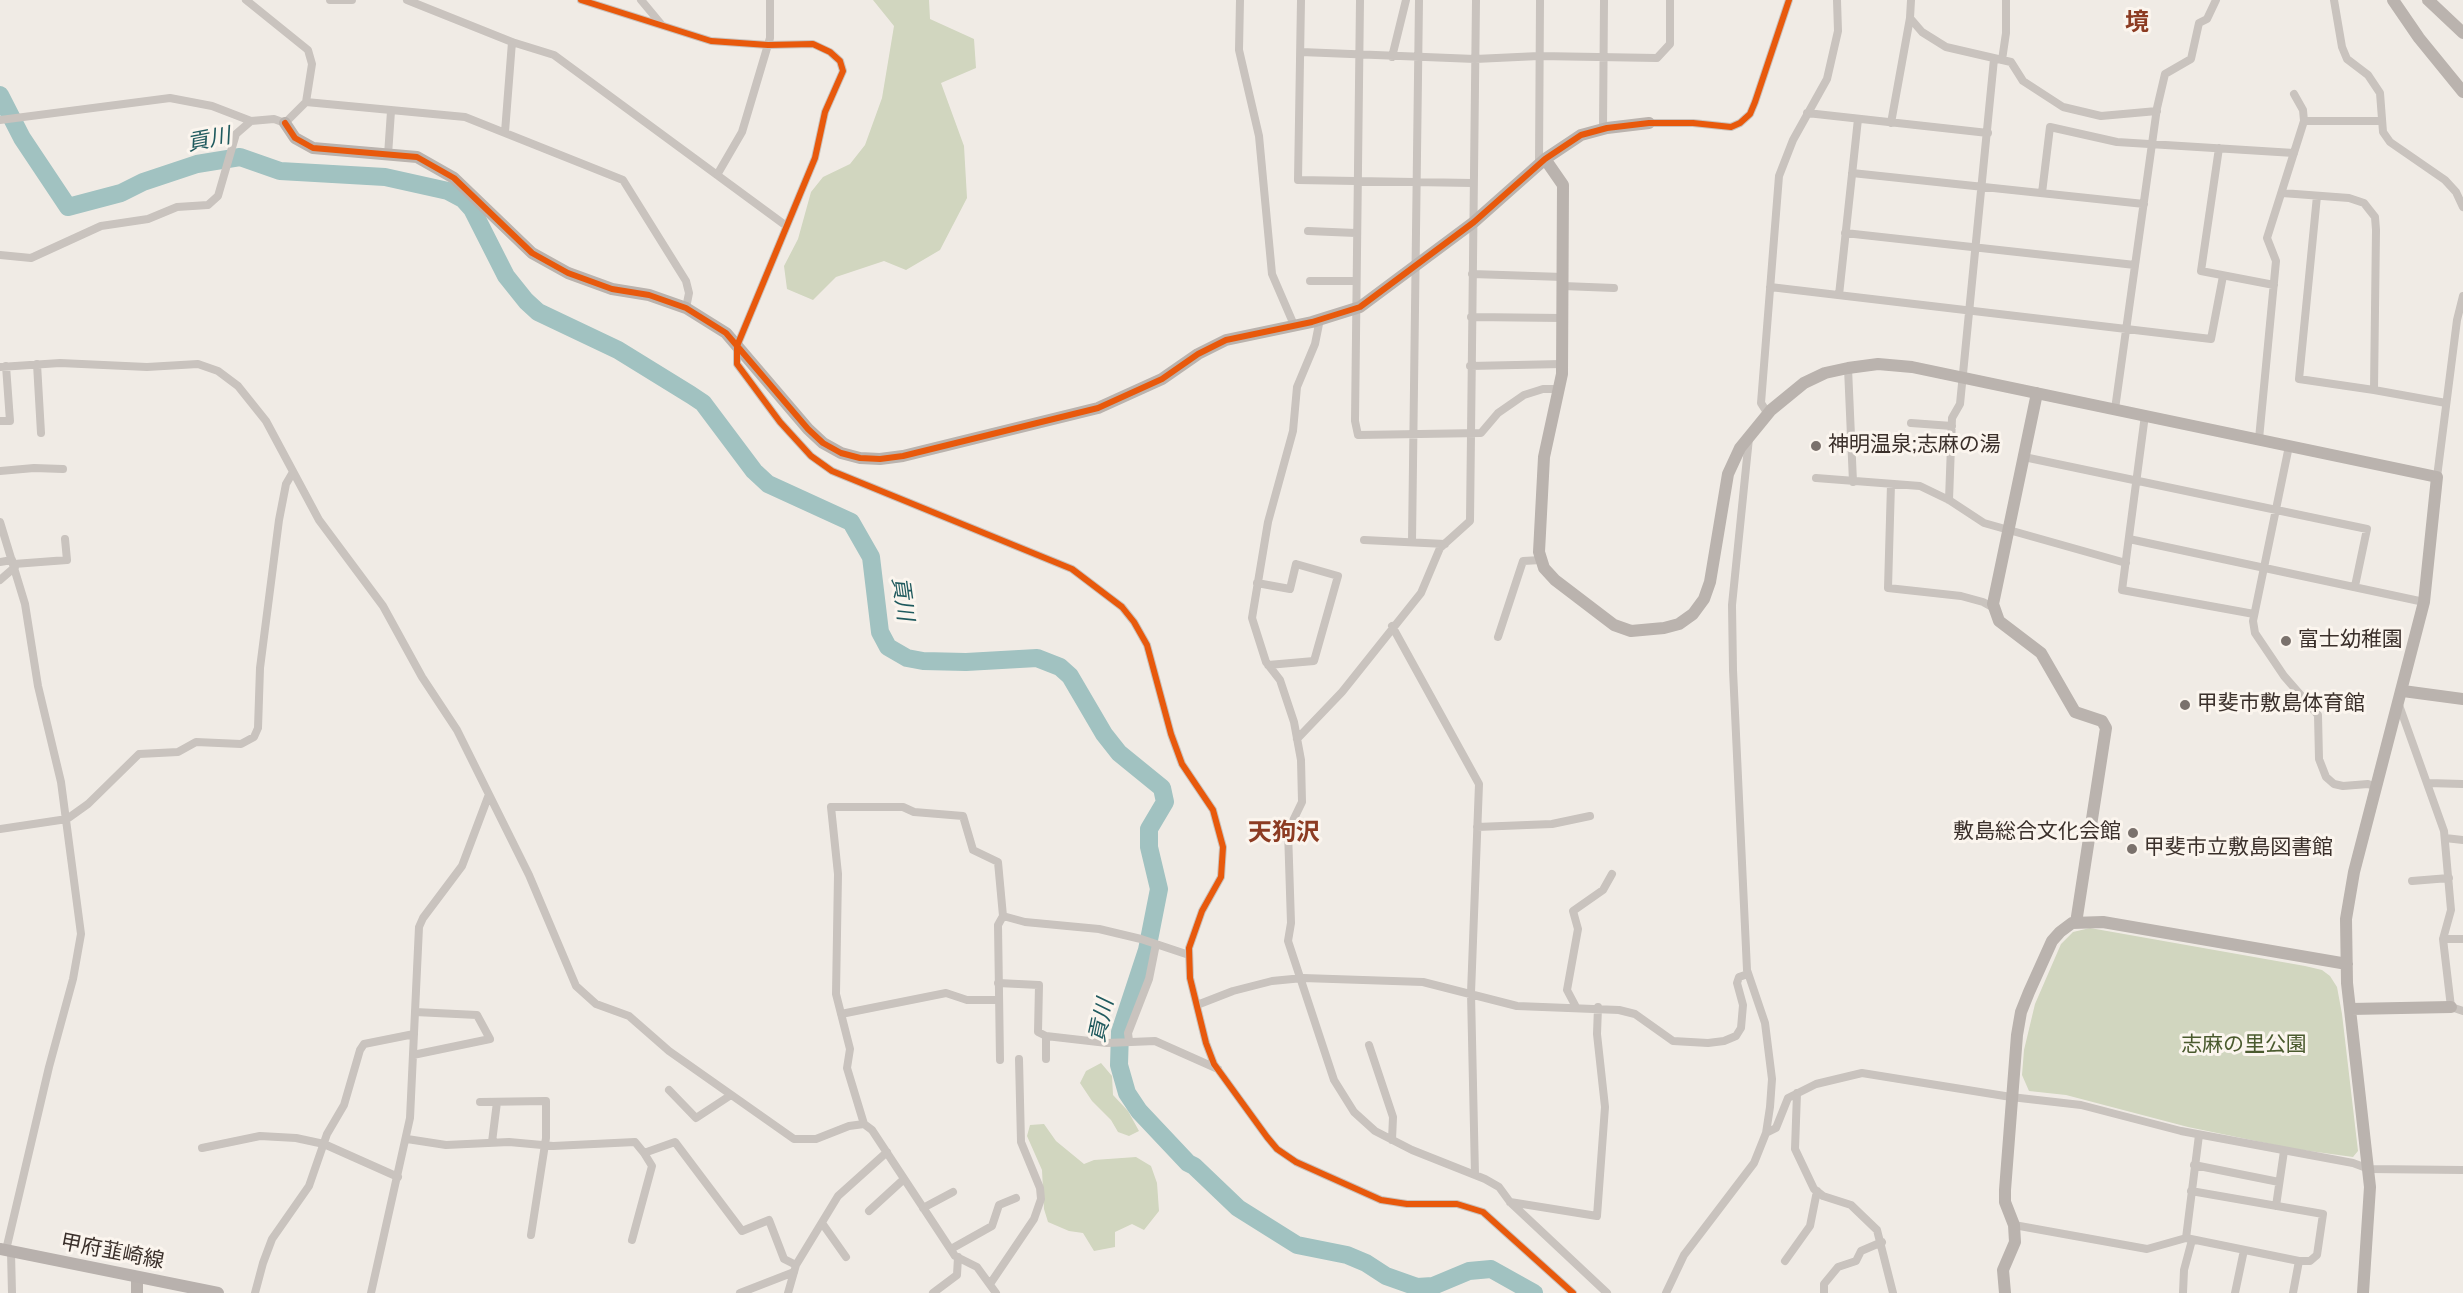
<!DOCTYPE html>
<html>
<head>
<meta charset="utf-8">
<style>
  body { margin:0 }
  canvas { display:block; background:#f0ebe5 }
</style>
</head>
<body>
<canvas width="2463" height="1293"></canvas>
<script>
const ctx = document.querySelector('canvas').getContext('2d');
ctx.lineJoin = 'round';
function paint(path, color) { ctx.fillStyle = color; ctx.fill(path, 'evenodd'); }
const toPath = rows => new Path2D(rows.map(r => 'M' + r).join(''));
function stroke(path, color, width, dash) { ctx.strokeStyle = color; ctx.lineWidth = width; ctx.lineCap = dash ? 'butt' : 'round'; ctx.setLineDash(dash || []); ctx.stroke(path); }
function drawText(font, color, halo, rows, align = 'center') {
  ctx.font = font + ' "Nunito Sans","Noto Sans JP",sans-serif'; ctx.lineWidth = 6; ctx.setLineDash([]); ctx.textBaseline = 'middle'; ctx.strokeStyle = halo; ctx.fillStyle = color; for (const [text, x, y, turn = 0] of rows) {
    ctx.save(); ctx.translate(x, y); ctx.rotate((+turn || 0) * Math.PI / 180); ctx.textAlign = isNaN(turn) ? turn : align; if (halo) ctx.strokeText(text, 0, 0); ctx.fillText(text, 0, 0); ctx.restore();
  }
}
const green = toPath([
  [873,0,929,0,930,19,974,39,976,68,941,83,964,146,967,198,940,250,906,270,884,261,836,277,813,300,787,289,784,266,798,239,811,192,823,177,850,164,865,145,882,98,894,26],
  [2090,928,2305,966,2322,970,2330,976,2337,987,2342,1014,2358,1151,2353,1157,2295,1149,2188,1127,2066,1095,2029,1091,2022,1075,2024,1050,2035,1004,2061,944,2073,932],
  [1101,1063,1112,1076,1113,1095,1128,1111,1139,1131,1129,1136,1118,1132,1111,1120,1092,1101,1080,1083,1086,1071],
  [1044,1124,1056,1141,1084,1164,1094,1160,1136,1157,1151,1166,1157,1183,1159,1211,1144,1230,1132,1224,1115,1232,1115,1247,1094,1251,1083,1233,1069,1231,1048,1222,1044,1209,1042,1170,1027,1136,1030,1125]
]);
const river = toPath([
  [0,95,22,138,68,207,121,193,143,182,197,164,240,157,280,171,385,177,448,191,463,199,472,209,506,276,526,301,538,312,618,350,691,395,703,403,754,471,768,484,851,522,871,557,880,632,888,647,907,658,923,661,966,662,1037,658,1060,667,1070,676,1104,734,1119,753,1162,788,1165,802,1149,829,1149,847,1159,889,1147,950,1120,1032,1119,1065,1127,1093,1139,1111,1188,1163,1194,1166,1238,1208,1297,1245,1347,1255,1366,1263,1386,1276,1417,1287,1433,1286,1469,1271,1491,1269,1534,1293]
]);
const street = toPath([
  [330,0,352,0],
  [407,0,512,42,554,55,785,225],
  [581,0,711,41,768,45,813,44,830,52,840,61,843,71,825,112,815,158,737,346,737,364,780,422,811,456,832,471,1072,569,1122,607,1134,622,1147,645,1171,734,1182,764,1213,810,1223,847,1221,877,1202,911,1189,948,1190,978,1206,1043,1214,1064,1267,1137,1277,1149,1296,1162,1381,1200,1407,1204,1457,1204,1483,1212,1573,1293],
  [641,0,661,24],
  [1240,0,1239,50,1259,136,1272,274,1294,325],
  [1301,0,1298,180,1472,183],
  [1360,0,1355,421,1358,435,1481,433,1498,413,1524,395,1543,389,1559,389],
  [1911,0,1910,18,1922,32,1946,47,2011,62,2023,81,2063,107,2101,116,2157,111],
  [2334,0,2342,47,2347,59,2368,75,2380,93,2383,132,2390,142,2445,180,2456,192,2463,207],
  [1301,52,1475,59,1539,56,1657,58,1670,44,1670,0],
  [1392,57,1406,0],
  [2002,60,2006,33,2006,0],
  [2294,94,2303,110,2304,121],
  [306,102,465,117,623,180,686,281,689,293,686,308],
  [1807,113,1988,133],
  [0,120,170,98,212,106,251,121,274,119,285,123,306,102,312,64,308,50,246,0],
  [1649,123,1693,123,1731,127,1740,123,1750,114,1755,102,1789,0],
  [1891,123,1910,18],
  [1603,129,1604,0],
  [505,132,512,42],
  [2219,148,2201,271,2274,285],
  [388,155,391,111],
  [1539,164,1540,0],
  [1852,173,2144,204],
  [717,175,742,132,770,38,770,0],
  [2042,193,2050,127,2117,142,2294,153],
  [2282,193,2349,198,2364,203,2375,217,2376,230,2374,390,2446,403],
  [2317,196,2299,379,2374,390],
  [1308,231,1356,233],
  [1845,233,2135,265],
  [0,255,31,258,101,226,148,219,177,207,208,205,218,196,236,134,251,121],
  [1472,274,1563,277],
  [1310,281,1356,281],
  [1563,286,1614,288],
  [1770,287,2211,339,2223,276],
  [1839,295,1858,119],
  [1471,317,1562,318],
  [1320,319,1315,344,1297,387,1293,431,1268,522,1252,618,1266,662,1280,680,1294,722,1301,760,1302,802,1288,831,1291,923,1288,941,1334,1080,1354,1112,1375,1131,1412,1150,1485,1179,1499,1187,1510,1202,1607,1293],
  [37,364,41,433],
  [1470,366,1562,364],
  [0,367,60,363,147,367,198,364,218,371,238,386,266,421,319,520,383,606,422,677,457,730,529,875,576,986,596,1004,629,1016,669,1051,794,1139,816,1139,849,1126,864,1124,872,1130,955,1256,977,1267,996,1293],
  [1848,368,1853,482],
  [2115,409,2157,108,2165,74,2191,59,2199,23,2207,19,2216,0],
  [1768,414,1761,403,1779,176,1793,140,1827,79,1838,31,1837,0],
  [2145,415,2122,590,2254,614],
  [0,421,10,421,6,366],
  [1911,423,1952,426],
  [2259,439,2276,261,2267,238,2304,121,2381,121],
  [2289,446,2253,621,2255,633,2284,676,2318,715,2319,759,2326,777,2334,784,2343,786,2368,784,2377,787],
  [2024,457,2367,529,2355,586],
  [0,471,34,468,63,469],
  [2437,477,2457,320,2463,296],
  [1816,478,1920,486,1949,500,1984,523,2126,563],
  [1891,484,1888,588,1961,596,1983,602,1994,608],
  [1949,500,1952,418,1960,404,1994,59],
  [0,522,25,604,38,686,61,782,81,934,73,979,49,1067,6,1250],
  [2129,539,2424,602],
  [1364,540,1445,544],
  [1412,542,1419,0],
  [0,562,12,560],
  [14,564,67,560,65,539],
  [0,580,15,567],
  [1257,583,1290,589,1296,564,1338,576,1314,661,1268,665],
  [1392,626,1479,784,1471,993,1475,1175],
  [1498,637,1523,561,1541,560],
  [2399,705,2444,831,2451,910,2443,939,2451,1007,2463,1011],
  [1297,739,1342,692,1421,593,1440,548,1470,521,1476,0],
  [2428,783,2463,784],
  [1477,827,1552,824,1590,816],
  [0,829,67,819,88,804,139,754,178,752,196,742,241,744,254,737,258,728,260,668,279,520,286,484,293,472],
  [2445,838,2463,840],
  [2412,881,2449,878],
  [1003,916,1025,922,1099,929,1141,939,1189,955],
  [2443,939,2463,939],
  [998,983,1039,985,1038,1032,1046,1036,1107,1043,1155,1041,1218,1069],
  [1197,1005,1233,991,1272,981,1303,978,1423,982,1517,1006,1619,1010,1635,1014,1673,1041,1708,1043,1724,1041,1736,1036,1741,1028,1743,1005,1737,983,1739,977,1748,974],
  [1576,1007,1567,990,1578,929,1573,911,1603,890,1612,874],
  [841,1014,946,993,967,1000,999,1000],
  [1129,1041,1128,1033,1149,979,1156,944],
  [1369,1045,1393,1117,1392,1140],
  [413,1055,490,1039,477,1015,415,1012],
  [1046,1059,1046,1036],
  [669,1090,696,1118,731,1095],
  [1797,1093,1795,1149,1814,1189,1823,1196,1851,1205,1877,1230,1893,1293],
  [480,1102,546,1101,546,1138,531,1235],
  [864,1124,847,1068,850,1049,836,994,838,874,831,807,903,807,914,812,963,816,973,850,998,862,1003,916,998,925,1000,1060],
  [1766,1133,1776,1128,1788,1098,1816,1084,1862,1073,2011,1097,2081,1105,2181,1131,2353,1163,2369,1169,2463,1170],
  [407,1139,446,1145,509,1142,553,1146,635,1142,644,1153,675,1142,742,1231,769,1220,784,1259,796,1265],
  [492,1142,497,1102],
  [202,1148,260,1136,296,1138,324,1144,398,1177],
  [2194,1165,2279,1182],
  [1510,1202,1597,1216,1605,1107,1597,1034,1598,1007],
  [2276,1206,2284,1151],
  [923,1208,953,1192],
  [869,1211,904,1179],
  [822,1223,846,1257],
  [2014,1225,2147,1249,2186,1238,2299,1261,2310,1261,2317,1255,2323,1214,2191,1191],
  [2186,1238,2199,1135],
  [632,1240,652,1166,644,1153],
  [951,1249,992,1226,999,1205,1016,1198],
  [11,1252,12,1293],
  [1785,1261,1810,1226,1817,1191],
  [990,1284,1034,1219,1041,1199,1040,1188,1021,1142,1019,1059],
  [255,1293,263,1263,272,1239,309,1186,327,1134,344,1105,360,1050,364,1044,414,1034],
  [371,1293,410,1118,419,927,423,918,462,866,488,797],
  [740,1293,794,1272],
  [788,1293,796,1265,838,1196,887,1152],
  [933,1293,957,1275,958,1257],
  [1666,1293,1684,1255,1754,1163,1766,1133,1770,1107,1772,1079,1765,1023,1747,970,1733,670,1732,605,1749,438],
  [1824,1293,1824,1284,1838,1267,1856,1261,1861,1251,1882,1242],
  [2183,1293,2184,1270,2192,1240],
  [2235,1293,2244,1250],
  [2293,1293,2299,1261]
]);
const secondary = toPath([
  [2393,0,2419,38,2463,92],
  [2428,0,2463,33],
  [285,123,295,138,313,148,417,157,454,178,532,253,568,273,612,289,649,295,686,308,726,333,808,429,823,443,841,453,860,458,880,459,903,456,1098,408,1162,379,1198,354,1226,340,1312,322,1360,307,1474,222,1545,159,1581,135,1607,128,1649,123],
  [1545,159,1563,185,1562,374,1544,457,1539,552,1544,568,1555,580,1614,625,1631,631,1664,628,1679,624,1693,614,1704,599,1710,582,1728,474,1740,448,1771,410,1804,383,1825,373,1848,368,1878,364,1912,367,2437,477,2424,602,2354,872,2346,919,2347,983,2370,1187,2363,1293],
  [2037,393,1993,604,1999,621,2041,653,2075,712,2102,721,2106,728,2076,923],
  [2403,691,2463,699],
  [2351,1009,2451,1007],
  [137,1279,137,1293],
  [2005,1293,2003,1270,2015,1242,2014,1225,2005,1202,2005,1190,2017,1035,2021,1012,2029,992,2052,941,2060,932,2072,923,2103,922,2347,964]
]);
const primary = toPath([
  [0,1249,218,1293]
]);
const cycleway = toPath([
  [581,0,711,41,768,45,813,44,830,52,840,61,843,71,825,112,815,158,737,346,737,364,780,422,811,456,832,471,1072,569,1122,607,1134,622,1147,645,1171,734,1182,764,1213,810,1223,847,1221,877,1202,911,1189,948,1190,978,1206,1043,1214,1064,1267,1137,1277,1149,1296,1162,1381,1200,1407,1204,1457,1204,1483,1212,1573,1293],
  [285,123,295,138,313,148,417,157,454,178,532,253,568,273,612,289,649,295,686,308,726,333,808,429,823,443,841,453,860,458,880,459,903,456,1098,408,1162,379,1198,354,1226,340,1312,322,1360,307,1474,222,1545,159,1581,135,1607,128,1649,123,1693,123,1731,127,1740,123,1750,114,1755,102,1789,0]
]);
const markers = [
  [1816,446,6,"#7a716c"],
  [2286,641,6,"#7a716c"],
  [2185,705,6,"#7a716c"],
  [2133,833,6,"#7a716c"],
  [2132,849,6,"#7a716c"]
];
const poiNames = [
  ["神明温泉;志麻の湯",1828,446],
  ["富士幼稚園",2298,641],
  ["甲斐市敷島体育館",2197,705],
  ["敷島総合文化会館",2121,833,"right"],
  ["甲斐市立敷島図書館",2144,849]
];
const parkNames = [
  ["志麻の里公園",2244,1046]
];
const streetNames = [
  ["甲府韮崎線",112,1253,11]
];
const waterNames = [
  ["貢川",209,141,-11],
  ["貢川",901,599,82],
  ["貢川",1103,1021,-78]
];
const quarterNames = [
  ["境",2137,24],
  ["天狗沢",1284,834]
];
paint(green, '#d1d6bf');
stroke(river, '#a1c2c1', 18);
stroke(street, '#c9c3be', 8);
stroke(secondary, '#bab3ae', 12);
stroke(primary, '#b8b1ad', 12);
stroke(cycleway, '#e8590c', 6);
for (const [x, y, r, color] of markers) { const dot = new Path2D(); dot.arc(x, y, r, 0, 2 * Math.PI); ctx.fillStyle = color; ctx.fill(dot); stroke(dot, '#fbf5ee', 2); }
drawText('21px', '#3b302b', '#fbf5ee', poiNames, 'left');
drawText('21px', '#4a5a2e', '#fbf5ee', parkNames);
drawText('21px', '#3b302b', '#fbf5ee', streetNames);
drawText('italic 22px', '#1f5a5e', '#fbf5ee', waterNames);
drawText('bold 24px', '#8c3b22', '#fbf5ee', quarterNames);
</script>
</body>
</html>
